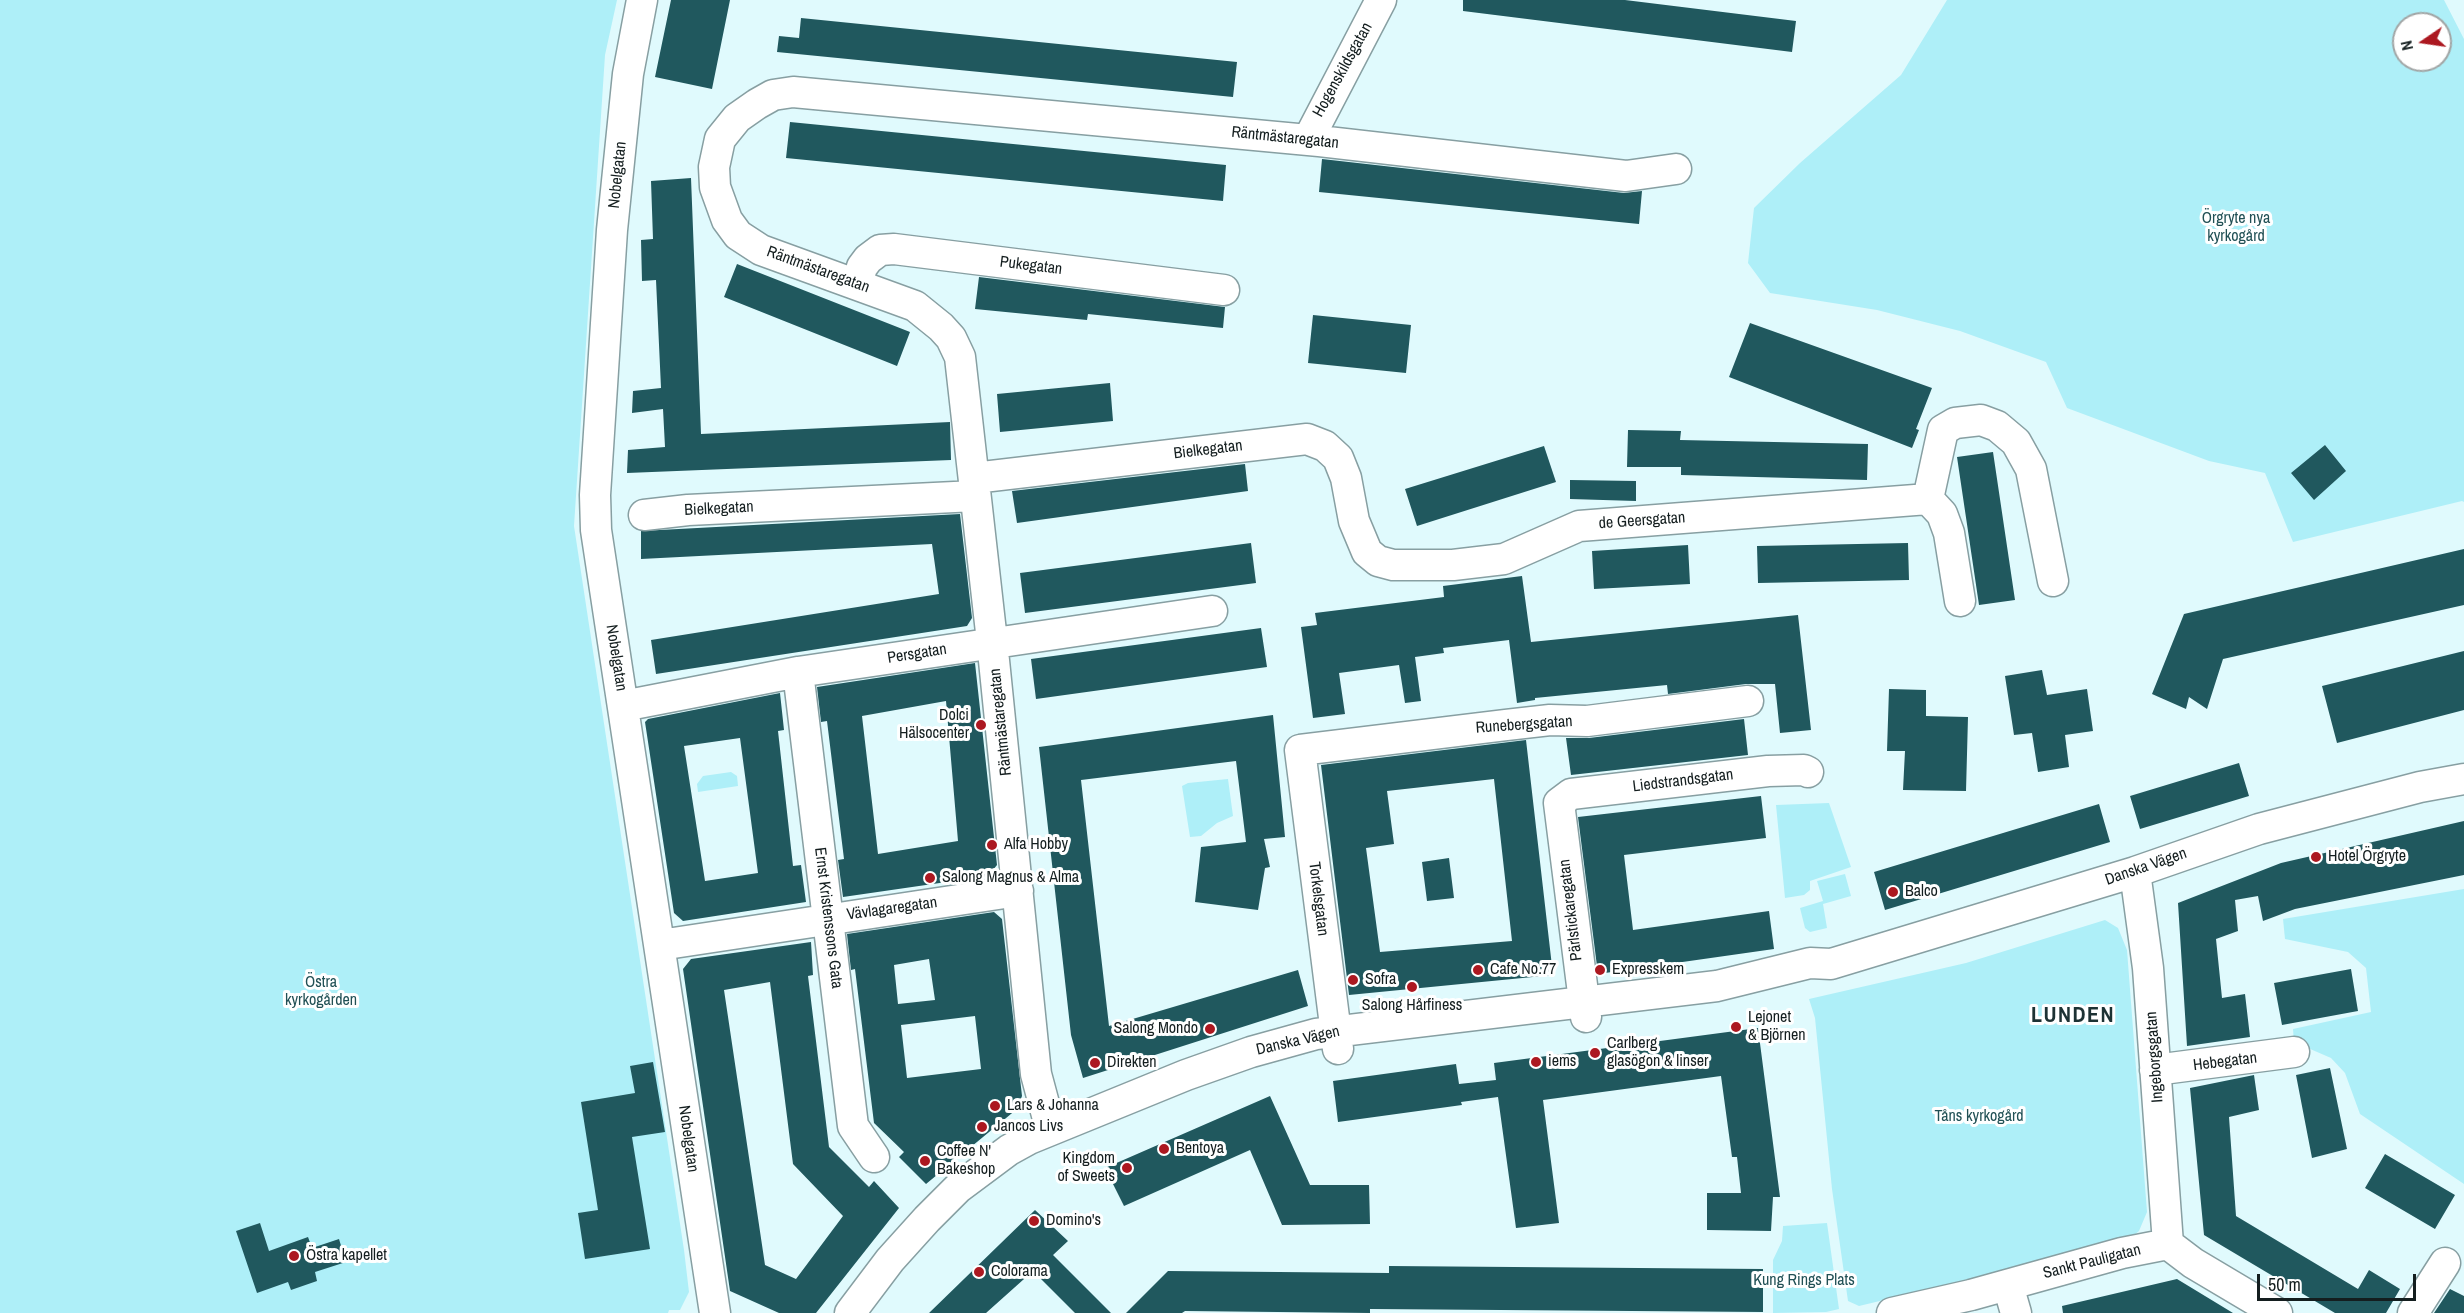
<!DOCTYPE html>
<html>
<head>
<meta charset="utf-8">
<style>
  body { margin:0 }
  #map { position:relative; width:2464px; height:1313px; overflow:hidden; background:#e0fafd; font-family:"Archivo Narrow",sans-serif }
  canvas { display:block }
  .north { position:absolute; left:2392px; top:12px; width:60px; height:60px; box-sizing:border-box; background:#fff; border:2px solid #a1a5a5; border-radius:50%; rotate:257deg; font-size:16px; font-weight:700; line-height:24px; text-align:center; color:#141e1f }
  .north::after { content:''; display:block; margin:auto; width:21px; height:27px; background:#ac1820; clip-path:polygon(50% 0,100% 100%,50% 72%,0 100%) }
  .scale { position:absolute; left:2257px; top:1274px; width:159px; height:27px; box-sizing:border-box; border:3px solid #141e1f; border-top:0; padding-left:8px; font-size:18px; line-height:21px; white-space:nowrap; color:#141e1f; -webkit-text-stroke:4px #fff; paint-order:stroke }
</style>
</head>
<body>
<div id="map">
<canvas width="2464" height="1313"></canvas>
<div class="north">N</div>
<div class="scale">50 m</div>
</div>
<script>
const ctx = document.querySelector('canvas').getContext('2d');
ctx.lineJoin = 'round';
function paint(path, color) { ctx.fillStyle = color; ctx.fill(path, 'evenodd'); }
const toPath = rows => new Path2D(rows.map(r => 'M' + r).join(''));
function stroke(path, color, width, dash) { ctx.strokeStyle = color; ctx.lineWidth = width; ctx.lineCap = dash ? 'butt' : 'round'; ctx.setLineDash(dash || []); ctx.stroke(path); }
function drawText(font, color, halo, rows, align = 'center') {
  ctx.font = font + ' "Archivo Narrow",sans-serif'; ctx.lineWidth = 6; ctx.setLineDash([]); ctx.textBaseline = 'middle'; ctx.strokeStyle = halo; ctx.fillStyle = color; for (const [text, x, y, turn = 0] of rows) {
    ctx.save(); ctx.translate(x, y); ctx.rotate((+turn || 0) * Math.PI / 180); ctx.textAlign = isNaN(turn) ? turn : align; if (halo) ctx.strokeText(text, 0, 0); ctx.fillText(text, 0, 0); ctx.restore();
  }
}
const green = toPath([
  [0,0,617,0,605,55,574,526,684,1250,689,1292,680,1310,669,1310,668,1313,0,1313],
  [1947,0,2444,0,2464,39,2464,502,2462,501,2293,542,2265,473,2209,461,2067,408,2046,362,1960,331,1877,310,1770,293,1748,263,1754,208,1800,163,1901,75],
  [2404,24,2440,24,2440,60,2404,60],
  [731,772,737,776,738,786,698,792,697,784,703,776],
  [1228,779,1233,816,1217,823,1201,836,1190,837,1182,786,1188,783],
  [1829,803,1851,867,1810,881,1810,890,1804,895,1785,898,1776,805],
  [1845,874,1851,896,1823,904,1827,928,1810,932,1805,928,1800,908,1823,901,1817,881],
  [2464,889,2464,1184,2360,1114,2345,1073,2331,1058,2294,1042,2293,1029,2371,1012,2366,968,2348,952,2285,939,2283,919],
  [2105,920,2118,928,2127,950,2147,1212,2139,1231,2126,1242,1859,1306,1848,1301,1832,1189,1815,1018,1809,999,1966,963],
  [1827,1223,1839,1309,1826,1312,1773,1313,1773,1260,1782,1241,1783,1226]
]);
const building = toPath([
  [671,0,730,0,712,89,655,77],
  [1463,0,1625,0,1796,21,1792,52,1463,11],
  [801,18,1237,62,1233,97,777,52,779,36,799,38],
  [790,122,1226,165,1223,201,786,158],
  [1322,159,1624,193,1642,191,1639,224,1319,192],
  [691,178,701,434,950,422,951,460,627,473,628,450,665,447,663,409,632,413,633,391,661,388,656,280,642,281,641,240,653,239,651,181],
  [737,264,910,332,897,366,724,297],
  [979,277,1225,307,1223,328,1088,314,1087,320,975,309],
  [1313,315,1411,325,1406,373,1308,363],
  [1750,323,1932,388,1916,429,1919,430,1912,448,1729,377],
  [1110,383,1113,421,1000,432,997,394],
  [1628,430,1681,431,1680,440,1868,444,1867,480,1681,475,1681,467,1627,467],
  [2325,445,2346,471,2314,500,2291,473],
  [1544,446,1556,482,1417,526,1405,489],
  [1993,452,2015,600,1979,605,1957,457],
  [1245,464,1248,491,1017,523,1012,491],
  [1570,480,1636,481,1636,501,1570,499],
  [960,514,972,618,967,626,656,674,651,640,939,594,932,544,641,559,641,531],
  [1251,543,1256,583,1025,613,1020,573],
  [1908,543,1909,580,1758,583,1757,546],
  [1688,545,1690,584,1594,589,1592,551],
  [2464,549,2464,605,2223,659,2207,709,2189,697,2186,709,2152,694,2184,614],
  [1522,576,1531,642,1798,615,1811,730,1780,733,1775,684,1746,684,1668,694,1667,685,1535,698,1535,700,1517,703,1509,640,1443,648,1444,653,1415,657,1421,701,1405,703,1399,665,1339,673,1345,714,1313,718,1301,627,1317,625,1315,613,1444,597,1443,586],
  [1261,628,1267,667,1036,699,1031,659],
  [2464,651,2464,710,2337,743,2322,686],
  [975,663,997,865,988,876,843,897,838,860,844,859,827,721,821,722,817,687],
  [946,701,958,841,878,854,862,716],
  [2042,670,2047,695,2087,689,2093,731,2065,735,2069,767,2038,772,2032,733,2014,735,2005,676],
  [1889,689,1926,690,1926,716,1968,717,1966,791,1903,790,1905,751,1887,751],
  [780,693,784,730,778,731,793,866,801,865,806,902,683,921,674,913,645,722,648,719],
  [740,738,758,873,705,881,684,746],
  [1273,715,1285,837,1264,839,1270,867,1265,868,1258,910,1195,902,1201,847,1246,842,1236,761,1081,780,1109,1026,1298,970,1308,1006,1083,1078,1071,1035,1039,747],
  [1744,719,1748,755,1571,775,1566,738,1589,738],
  [1526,740,1553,975,1349,995,1321,765],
  [1494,779,1512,941,1380,952,1366,848,1394,844,1387,791],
  [2239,763,2249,796,2140,829,2130,796],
  [1761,796,1766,838,1624,855,1633,930,1769,911,1774,949,1598,974,1578,817],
  [2099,804,2110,842,1885,910,1874,872],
  [2464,821,2464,875,2295,909,2263,921,2258,896,2235,900,2238,931,2216,939,2222,998,2245,994,2250,1037,2187,1046,2178,903,2281,863],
  [1449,858,1454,898,1427,901,1422,862],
  [994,912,1002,919,1022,1096,1017,1109,926,1184,899,1157,904,1152,874,1123,855,969,851,970,847,934],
  [929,959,935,1000,898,1004,894,965],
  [975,1016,981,1069,907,1078,901,1025],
  [811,942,813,975,808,976,829,1147,869,1187,874,1181,899,1208,816,1313,779,1313,730,1291,683,969,691,959],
  [770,982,793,1164,843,1216,796,1279,765,1265,724,990],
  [2351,969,2358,1011,2282,1025,2274,983],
  [1758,1028,1780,1197,1773,1197,1771,1231,1707,1230,1707,1193,1741,1193,1737,1157,1732,1157,1721,1076,1543,1100,1559,1223,1516,1228,1498,1097,1461,1102,1462,1105,1338,1122,1333,1081,1456,1064,1459,1084,1496,1080,1494,1063],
  [653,1062,665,1132,632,1137,650,1249,585,1259,578,1213,598,1210,581,1102,635,1093,630,1066],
  [2330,1068,2347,1149,2312,1158,2296,1075],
  [2254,1075,2259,1110,2229,1117,2236,1216,2358,1289,2369,1270,2400,1289,2386,1313,2335,1313,2204,1235,2190,1088],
  [1270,1096,1310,1185,1369,1185,1370,1224,1282,1225,1250,1150,1124,1206,1105,1168],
  [2385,1154,2455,1195,2435,1229,2365,1188],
  [1035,1210,1068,1241,1053,1255,1111,1313,1075,1313,1033,1271,986,1313,929,1313],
  [260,1223,269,1251,308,1237,312,1248,339,1239,346,1262,315,1272,317,1281,291,1290,288,1282,257,1293,236,1231],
  [1389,1266,1763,1269,1763,1312,1370,1309,1370,1313,1185,1311,1182,1313,1126,1313,1168,1271,1389,1273],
  [2177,1279,2233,1313,2063,1313,2062,1306],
  [2450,1289,2464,1296,2464,1313,2434,1313]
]);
const minor = toPath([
  [642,0,628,74,612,230,595,495,596,530,715,1313],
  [1308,140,1381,0],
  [857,284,862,267,868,259,880,250,894,249,1224,290],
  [974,478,1307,439,1325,446,1338,458,1346,478,1354,521,1367,552,1378,561,1393,565,1453,565,1504,559,1579,526,1928,499,1943,430,1955,423,1981,420,1997,426,2016,442,2031,469,2053,581],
  [1928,499,1942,514,1949,533,1960,601],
  [644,515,688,510,975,496],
  [798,672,853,1126,874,1157],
  [623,706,798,672,1212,611],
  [2135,872,2148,968,2168,1244],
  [660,945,1018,891],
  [1586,1017,1559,803,1571,794,1768,771,1804,770,1808,772],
  [1338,1049,1300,750,1506,725,1550,720,1587,721,1748,701],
  [2155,1070,2294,1052],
  [1051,1130,1036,1074,992,641,960,357,951,338,941,327,915,306,761,250,738,235,727,220,715,187,714,167,720,139,737,118,757,104,773,95,793,92,1319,141,1626,176,1676,169],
  [2008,1285,2016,1313],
  [850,1313,890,1260,927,1219,958,1188,1009,1150,1029,1139,1186,1075,1251,1052,1316,1034,1717,986,1810,963,1831,964,2135,872,2259,829,2420,787,2464,779],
  [1892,1313,1971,1295,2122,1253,2168,1244,2193,1263,2277,1313],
  [2413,1313,2445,1263]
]);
const markers = [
  [981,725,6,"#ac1820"],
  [992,845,6,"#ac1820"],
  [2316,857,6,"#ac1820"],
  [930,878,6,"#ac1820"],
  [1893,892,6,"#ac1820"],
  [1478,970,6,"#ac1820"],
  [1600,970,6,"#ac1820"],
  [1353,980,6,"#ac1820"],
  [1412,987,6,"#ac1820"],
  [1736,1027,6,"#ac1820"],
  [1210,1029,6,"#ac1820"],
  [1595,1053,6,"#ac1820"],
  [1536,1062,6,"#ac1820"],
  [1095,1063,6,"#ac1820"],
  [995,1106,6,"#ac1820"],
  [982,1127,6,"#ac1820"],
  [1164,1149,6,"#ac1820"],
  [925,1161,6,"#ac1820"],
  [1127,1168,6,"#ac1820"],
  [1034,1221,6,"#ac1820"],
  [294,1256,6,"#ac1820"],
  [979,1272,6,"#ac1820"]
];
const streetNames = [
  ["Hogenskildsgatan",1343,70,-61],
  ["Räntmästaregatan",1285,138,6],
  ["Nobelgatan",618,175,-84],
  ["Pukegatan",1031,266,7],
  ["Räntmästaregatan",818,270,20],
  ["Bielkegatan",1208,450,-7],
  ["Bielkegatan",719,509,-3],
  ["de Geersgatan",1642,521,-4],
  ["Persgatan",917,654,-9],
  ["Nobelgatan",616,658,81],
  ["Räntmästaregatan",1001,722,-96],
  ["Runebergsgatan",1524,725,-4],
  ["Liedstrandsgatan",1683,781,-7],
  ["Danska Vägen",2146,867,-19],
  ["Torkelsgatan",1318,899,83],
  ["Vävlagaregatan",892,909,-8],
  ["Pärlstickaregatan",1571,910,-97],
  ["Ernst Kristenssons Gata",828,918,83],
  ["Danska Vägen",1298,1041,-13],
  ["Ingeborgsgatan",2155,1057,-94],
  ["Hebegatan",2225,1062,-7],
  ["Nobelgatan",688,1139,82],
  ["Sankt Pauligatan",2092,1262,-14]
];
const parkNames = [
  ["Örgryte nya",2236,219],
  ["kyrkogård",2236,237],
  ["Östra",321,983],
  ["kyrkogården",321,1001],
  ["Tåns kyrkogård",1979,1117],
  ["Kung Rings Plats",1804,1281]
];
const poiNames = [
  ["Dolci",969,716,"right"],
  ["Hälsocenter",969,734,"right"],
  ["Alfa Hobby",1004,845],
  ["Hotel Örgryte",2328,857],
  ["Salong Magnus & Alma",942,878],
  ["Balco",1905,892],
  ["Cafe No.77",1490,970],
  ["Expresskem",1612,970],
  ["Sofra",1365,980],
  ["Salong Hårfiness",1412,1006,"center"],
  ["Lejonet",1748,1018],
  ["& Björnen",1748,1036],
  ["Salong Mondo",1198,1029,"right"],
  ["Carlberg",1607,1044],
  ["glasögon & linser",1607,1062],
  ["iems",1548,1062],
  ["Direkten",1107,1063],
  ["Lars & Johanna",1007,1106],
  ["Jancos Livs",994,1127],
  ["Bentoya",1176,1149],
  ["Coffee N'",937,1152],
  ["Bakeshop",937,1170],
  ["Kingdom",1115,1159,"right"],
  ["of Sweets",1115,1177,"right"],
  ["Domino's",1046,1221],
  ["Östra kapellet",306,1256],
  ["Colorama",991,1272]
];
const districtNames = [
  ["LUNDEN",2073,1016]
];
paint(green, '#aeeff8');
paint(building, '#20585e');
stroke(minor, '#879fa2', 33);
stroke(minor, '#fff', 30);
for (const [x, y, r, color] of markers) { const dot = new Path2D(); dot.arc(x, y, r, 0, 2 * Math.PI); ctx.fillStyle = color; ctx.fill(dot); stroke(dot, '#fff', 2); }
drawText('16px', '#141e1f', '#fff', streetNames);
drawText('16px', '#215055', '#fff', parkNames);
drawText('16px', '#141e1f', '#fff', poiNames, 'left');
ctx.letterSpacing = '1.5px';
drawText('bold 22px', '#1d3234', '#fff', districtNames);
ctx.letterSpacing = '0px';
</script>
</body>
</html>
